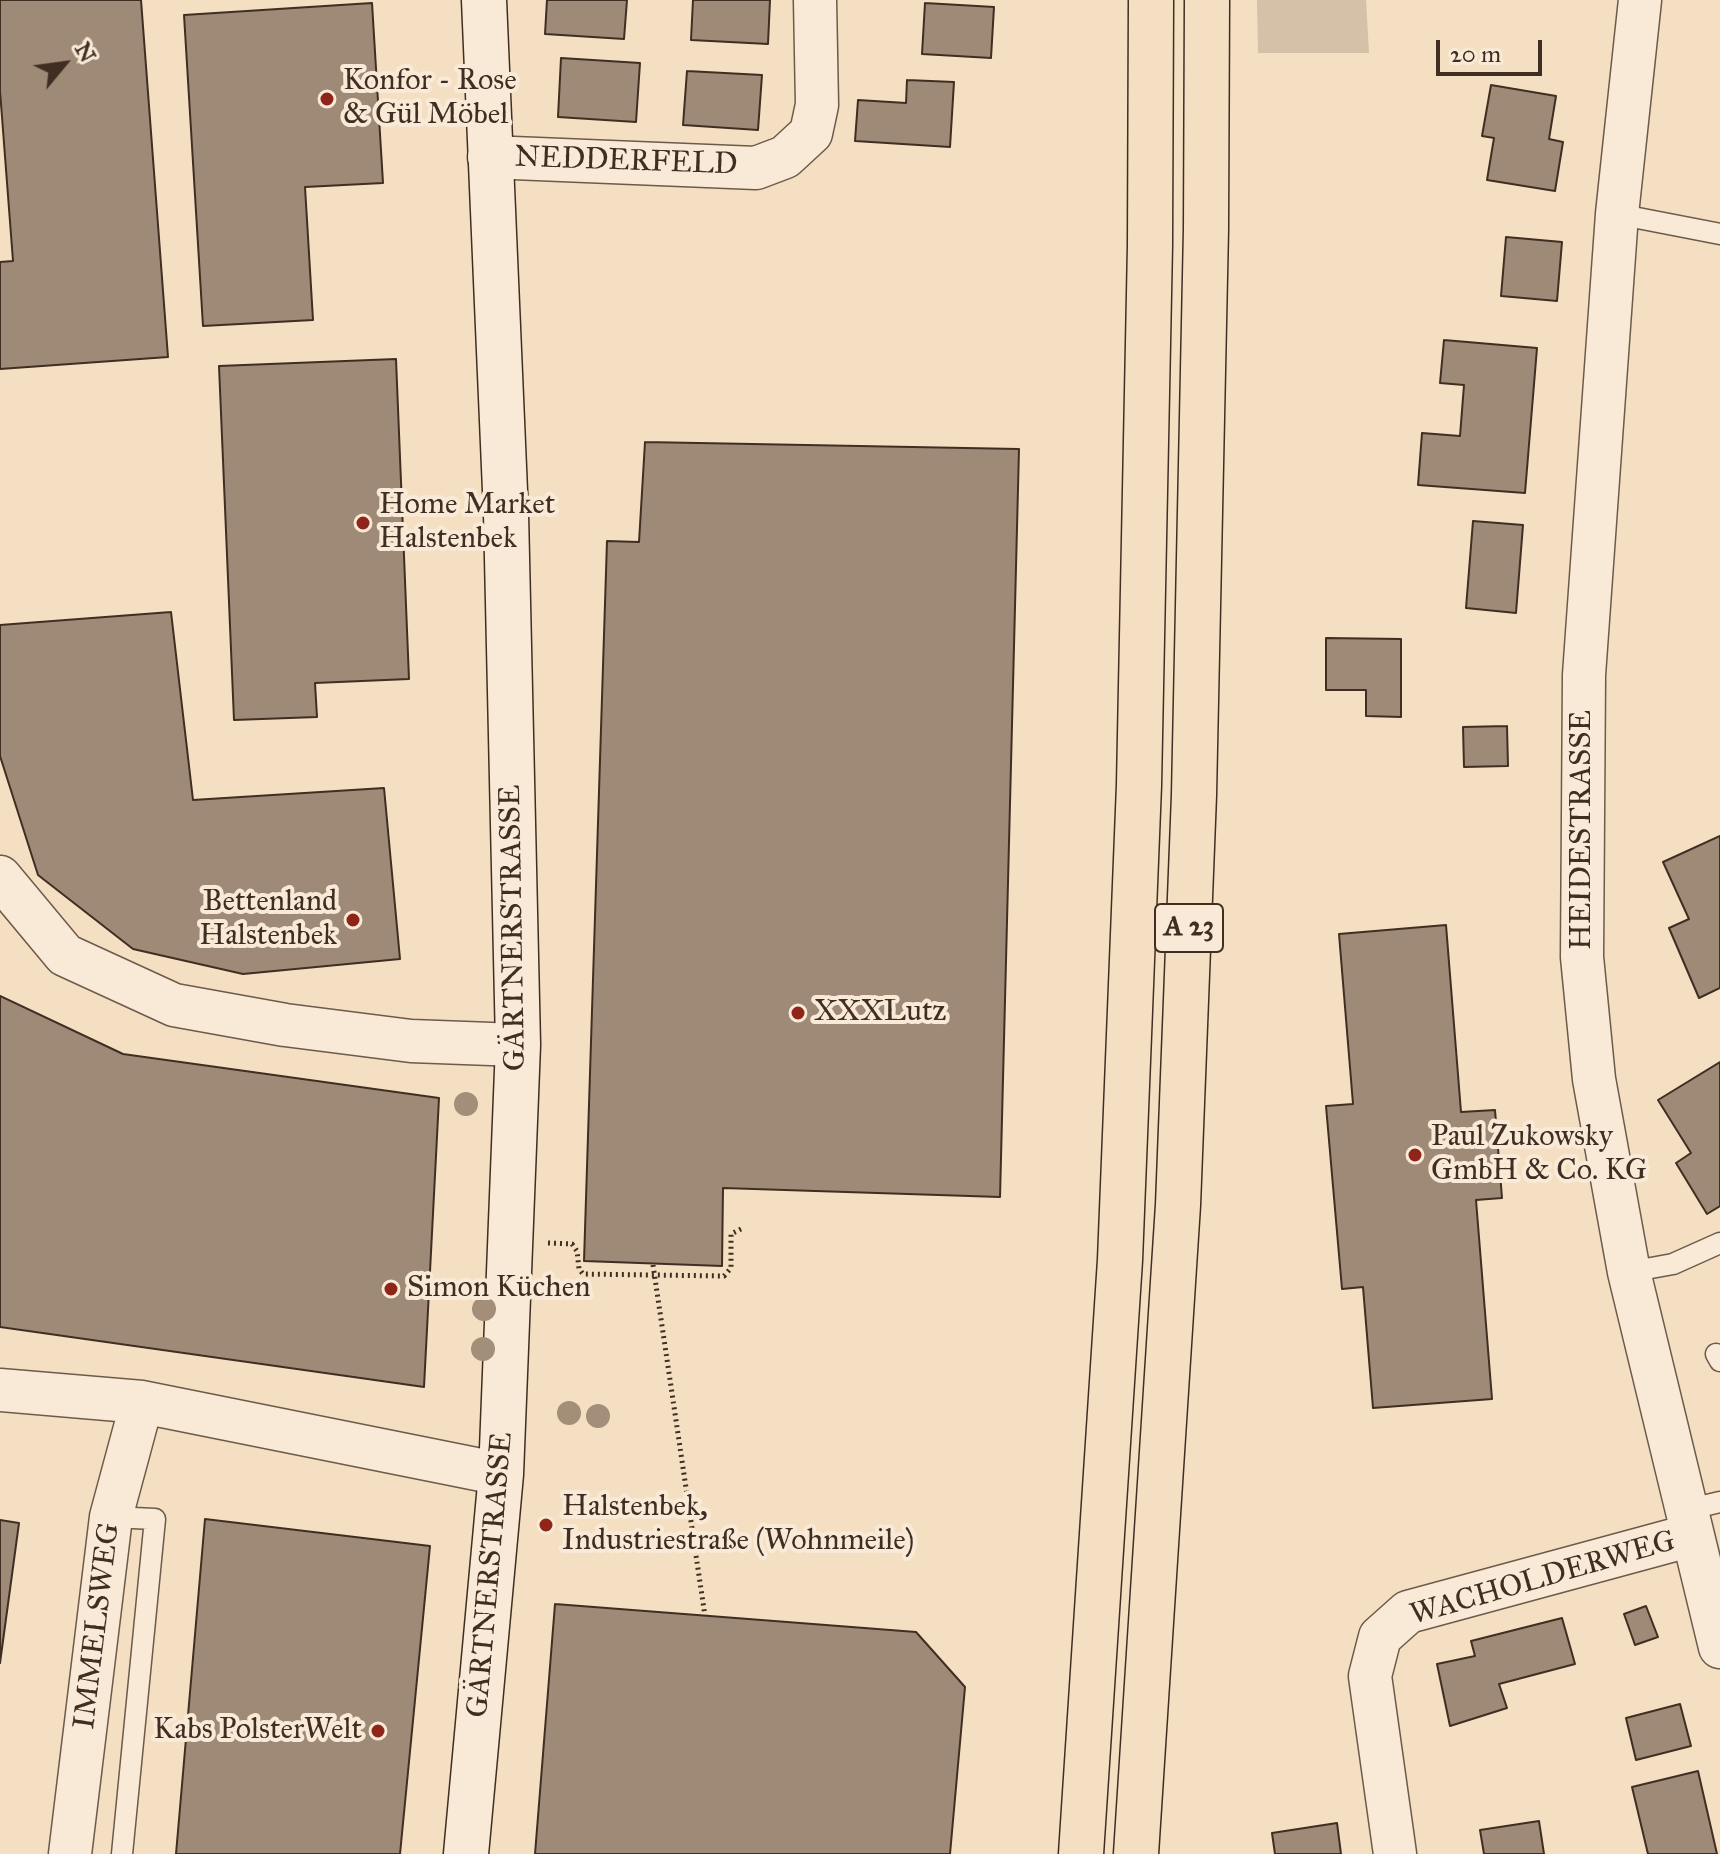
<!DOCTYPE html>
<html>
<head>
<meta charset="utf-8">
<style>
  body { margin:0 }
  #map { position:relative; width:1720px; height:1854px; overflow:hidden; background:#f4dfc2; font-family:"IM FELL Great Primer",serif }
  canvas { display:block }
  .north { position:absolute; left:24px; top:24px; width:80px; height:80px; -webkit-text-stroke:6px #f8ead7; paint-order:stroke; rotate:61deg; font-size:22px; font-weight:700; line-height:32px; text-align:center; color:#402e23 }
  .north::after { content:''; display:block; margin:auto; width:28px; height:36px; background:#402e23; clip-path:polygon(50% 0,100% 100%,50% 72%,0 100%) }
  .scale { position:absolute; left:1436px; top:40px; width:106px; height:36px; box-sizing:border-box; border:4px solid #402e23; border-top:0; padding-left:10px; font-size:24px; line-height:28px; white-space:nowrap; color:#402e23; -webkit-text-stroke:6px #f8ead7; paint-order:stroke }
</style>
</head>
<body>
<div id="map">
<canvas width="1720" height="1854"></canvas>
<div class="north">N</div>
<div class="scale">20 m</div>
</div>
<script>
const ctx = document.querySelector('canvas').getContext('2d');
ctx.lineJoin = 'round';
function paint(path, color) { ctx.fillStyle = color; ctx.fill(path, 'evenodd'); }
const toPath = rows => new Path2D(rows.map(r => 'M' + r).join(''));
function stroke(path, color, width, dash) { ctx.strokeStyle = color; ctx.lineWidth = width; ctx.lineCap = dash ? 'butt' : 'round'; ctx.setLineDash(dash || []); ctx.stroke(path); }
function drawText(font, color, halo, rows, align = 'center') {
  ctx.font = font + ' "IM FELL Great Primer",serif'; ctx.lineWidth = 8; ctx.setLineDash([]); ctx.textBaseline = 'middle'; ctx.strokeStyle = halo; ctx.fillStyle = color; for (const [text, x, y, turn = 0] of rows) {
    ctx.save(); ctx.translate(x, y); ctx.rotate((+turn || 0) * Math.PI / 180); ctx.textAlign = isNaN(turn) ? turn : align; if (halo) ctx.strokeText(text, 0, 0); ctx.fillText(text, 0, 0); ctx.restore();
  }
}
const green = toPath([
  [1257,0,1366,0,1369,53,1258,53]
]);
const building = toPath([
  [0,0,141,0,168,357,0,369,0,262,13,261,0,91,0,0],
  [547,0,627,0,624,39,545,34,547,0],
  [693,0,770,0,768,44,691,40,693,0],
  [372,3,383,183,305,187,313,320,203,326,184,15,372,3],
  [925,3,994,7,991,58,922,54,925,3],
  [561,58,640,63,636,122,558,117,561,58],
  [687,71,762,75,758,130,683,125,687,71],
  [907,80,954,82,950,147,855,141,858,100,906,103,907,80],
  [1491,85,1556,96,1549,139,1563,142,1555,191,1487,180,1494,138,1482,136,1491,85],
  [1506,237,1562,242,1557,301,1501,296,1506,237],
  [1444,340,1537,348,1525,493,1418,485,1422,433,1460,436,1464,385,1440,383,1444,340],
  [396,359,409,679,315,683,317,717,234,720,219,366,396,359],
  [645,442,1019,449,1000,1197,723,1188,722,1266,584,1261,607,541,639,542,645,442],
  [1473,521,1523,525,1516,613,1466,608,1473,521],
  [171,612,193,800,384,788,400,959,243,974,133,949,38,875,0,756,0,625,171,612],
  [1326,638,1401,639,1401,717,1366,716,1366,690,1326,690,1326,638],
  [1507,726,1508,766,1464,767,1463,727,1507,726],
  [1720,836,1720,988,1699,998,1669,928,1689,919,1663,862,1720,836],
  [1446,925,1461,1112,1495,1110,1502,1198,1476,1200,1492,1399,1373,1408,1363,1287,1342,1289,1326,1106,1353,1104,1339,934,1446,925],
  [0,996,123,1054,439,1098,424,1387,0,1327,0,996],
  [1720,1062,1720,1206,1707,1214,1676,1163,1691,1153,1658,1100,1720,1062],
  [205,1519,430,1546,400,1854,176,1854,205,1519],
  [0,1520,19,1523,0,1663,0,1520],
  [555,1604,916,1632,965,1687,950,1854,535,1854,555,1604],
  [1646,1606,1658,1637,1635,1645,1624,1614,1646,1606],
  [1562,1618,1575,1664,1499,1684,1507,1708,1450,1726,1437,1664,1475,1656,1471,1641,1562,1618],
  [1680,1704,1691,1746,1636,1760,1626,1718,1680,1704],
  [1698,1771,1717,1854,1648,1854,1632,1787,1698,1771],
  [1539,1821,1544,1854,1484,1854,1480,1830,1539,1821],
  [1337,1823,1341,1854,1275,1854,1272,1833,1337,1823]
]);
const path = toPath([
  [548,1243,572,1244,577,1251,579,1269,583,1274,724,1276,731,1268,731,1234,743,1228],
  [653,1265,705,1616]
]);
const lane = toPath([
  [1617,214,1720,234],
  [1629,1272,1673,1264,1720,1243],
  [1716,1354,1720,1361],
  [1686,1510,1720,1502],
  [111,1517,155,1519,122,1854]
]);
const street = toPath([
  [1640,0,1617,214,1584,675,1582,957,1594,1079,1629,1272,1720,1647],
  [489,157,756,168,785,157,811,133,817,105,815,0],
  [0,877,65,955,174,1005,285,1025,411,1041,518,1045],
  [0,1390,142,1402,501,1474],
  [70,1854,111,1517,142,1402],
  [1395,1854,1370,1676,1380,1637,1408,1612,1692,1535]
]);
const secondary = toPath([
  [466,1854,501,1474,518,1045,506,514,484,0]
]);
const highway = toPath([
  [1081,1854,1120,1260,1139,785,1150,245,1151,0],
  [1136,1854,1178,1205,1194,795,1206,229,1207,0]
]);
const trees = [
  [466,1104],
  [484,1309],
  [483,1349],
  [569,1413],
  [598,1416]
];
const markers = [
  [327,99,8,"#8f2418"],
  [363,523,8,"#8f2418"],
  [353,920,8,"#8f2418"],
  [798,1013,8,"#8f2418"],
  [1415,1155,8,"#8f2418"],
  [391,1289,8,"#8f2418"],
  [546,1525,8,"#8f2418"],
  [378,1731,8,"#8f2418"]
];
const shields = [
  [1189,928,68]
];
const shieldNames = [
  ["A 23",1189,928]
];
const poiNames = [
  ["Konfor - Rose",343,82],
  ["& Gül Möbel",343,116],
  ["Home Market",379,506],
  ["Halstenbek",379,540],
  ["Bettenland",337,903,"right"],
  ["Halstenbek",337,937,"right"],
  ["XXXLutz",814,1013],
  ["Paul Zukowsky",1431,1138],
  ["GmbH & Co. KG",1431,1172],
  ["Simon Küchen",407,1289],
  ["Halstenbek,",562,1508],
  ["Industriestraße (Wohnmeile)",562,1542],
  ["Kabs PolsterWelt",362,1731,"right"]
];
const streetNames = [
  ["NEDDERFELD",626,162,2],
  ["HEIDESTRASSE",1583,830,-90],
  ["GÄRTNERSTRASSE",514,928,-91],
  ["GÄRTNERSTRASSE",491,1575,-85],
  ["WACHOLDERWEG",1543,1579,-16],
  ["IMMELSWEG",98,1626,-83]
];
paint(green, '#d5c1a7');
paint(building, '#9e8a76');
stroke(building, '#402e23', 2);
stroke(lane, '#6d5a4b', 23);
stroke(street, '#6d5a4b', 45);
stroke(secondary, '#402e23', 47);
stroke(highway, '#402e23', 47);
stroke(path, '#402e23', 5, [2, 4]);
stroke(lane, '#f8ead7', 20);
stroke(street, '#f8ead7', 42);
stroke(secondary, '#f8ead7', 44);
stroke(highway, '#f4dfc2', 44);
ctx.fillStyle = '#a28e79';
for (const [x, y] of trees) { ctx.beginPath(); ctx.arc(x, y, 12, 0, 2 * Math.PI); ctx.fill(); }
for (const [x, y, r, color] of markers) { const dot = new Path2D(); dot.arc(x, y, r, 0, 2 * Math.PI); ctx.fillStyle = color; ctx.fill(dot); stroke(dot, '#f8ead7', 3); }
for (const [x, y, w] of shields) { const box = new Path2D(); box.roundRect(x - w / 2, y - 24, w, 48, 6); ctx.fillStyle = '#f8ead7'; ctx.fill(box); stroke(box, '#402e23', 2); }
drawText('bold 28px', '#402e23', null, shieldNames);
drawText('30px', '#402e23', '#f8ead7', poiNames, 'left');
drawText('30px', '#402e23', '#f8ead7', streetNames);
</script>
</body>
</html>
